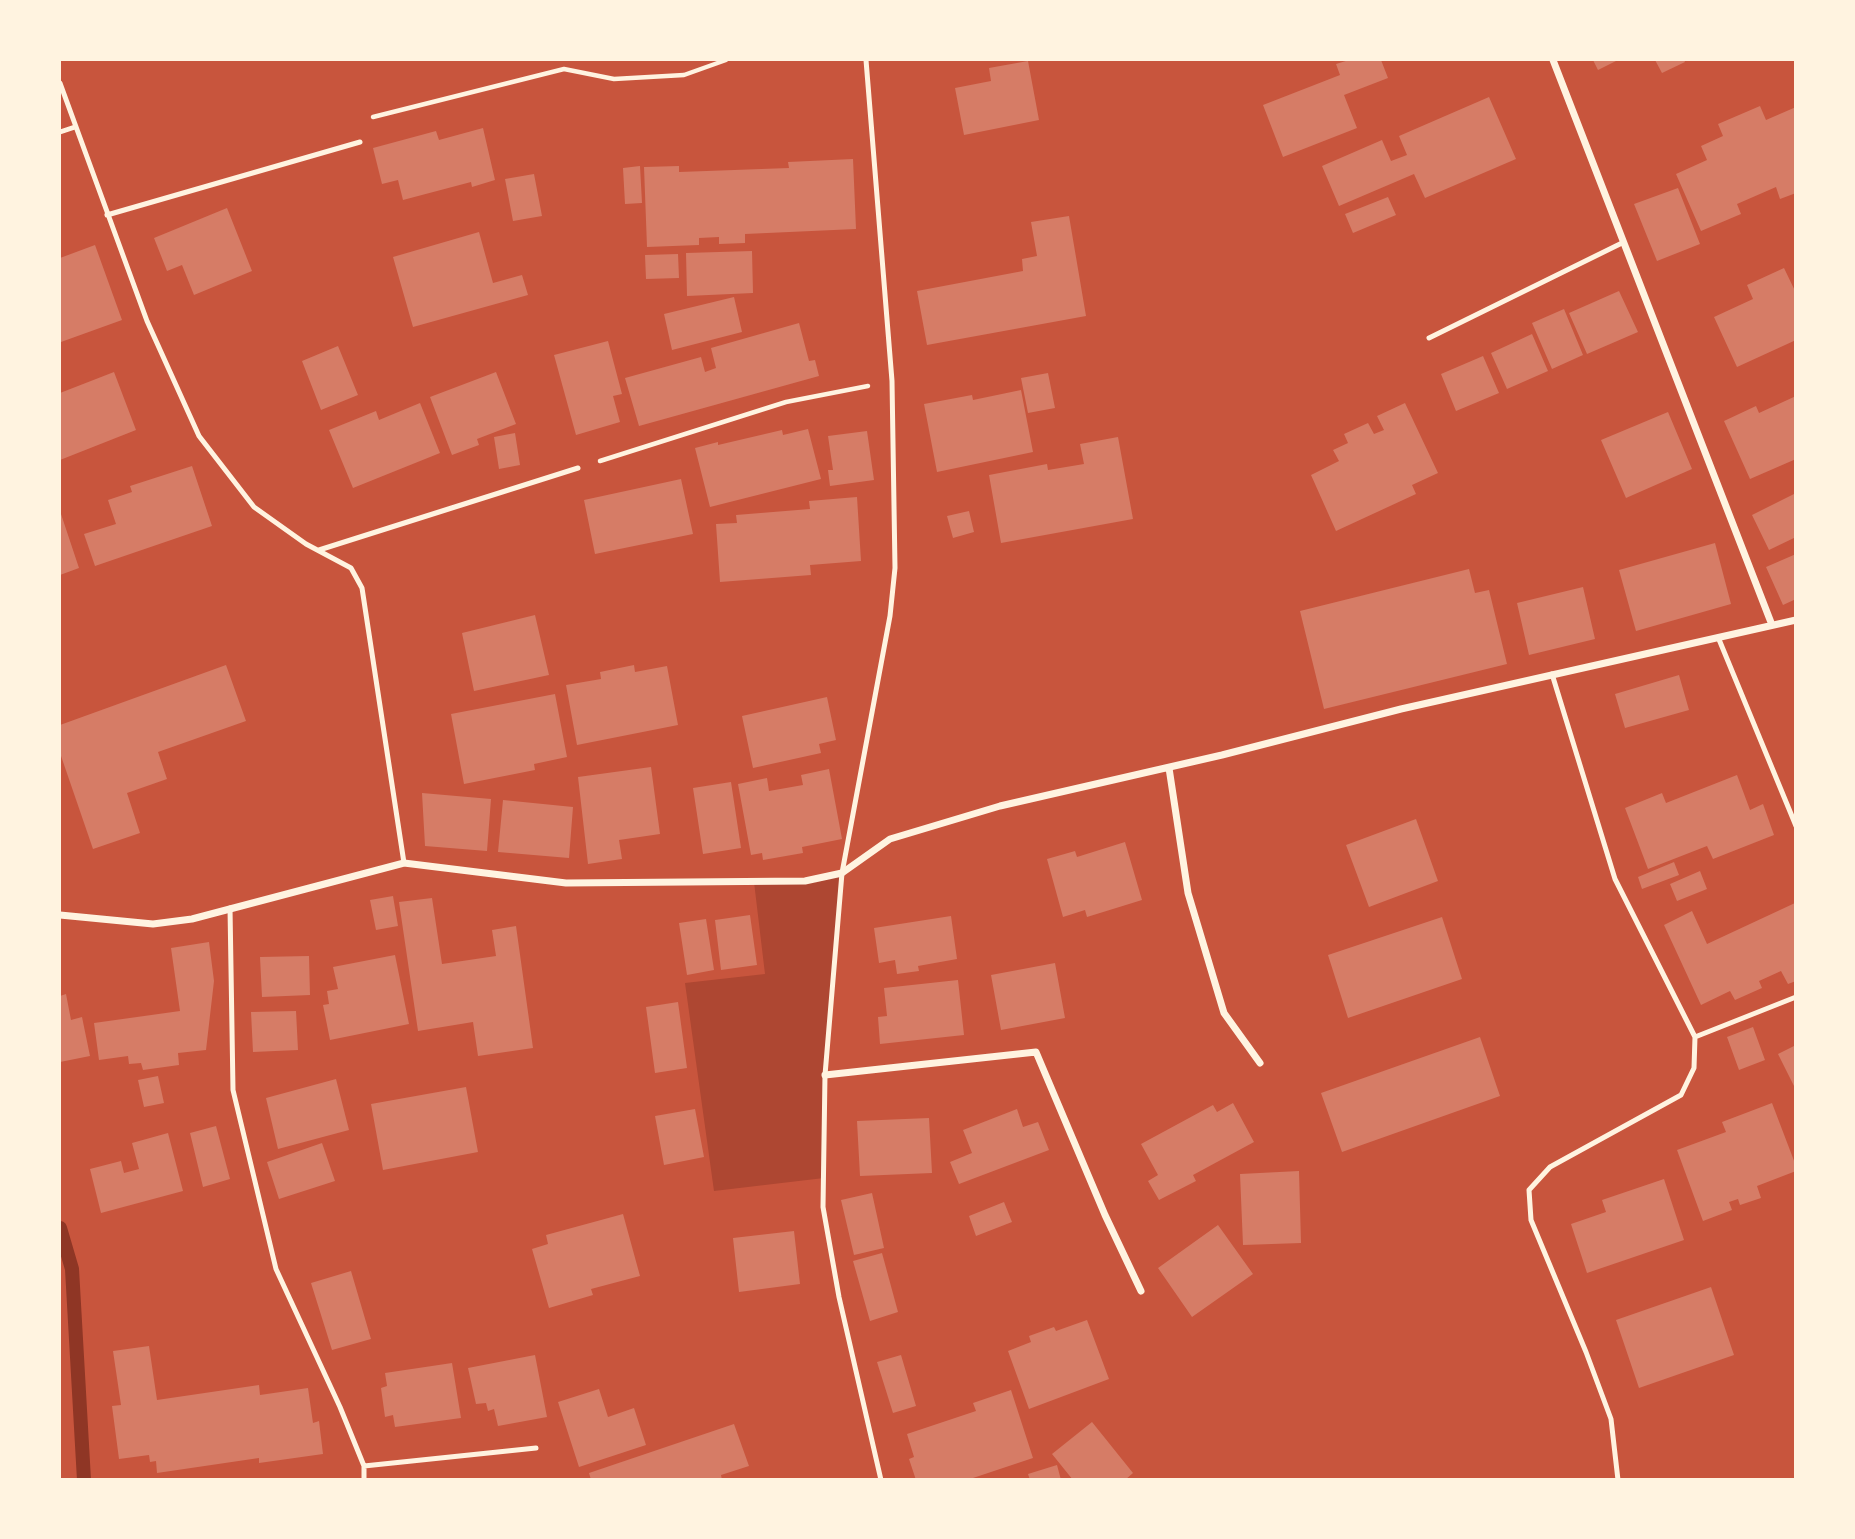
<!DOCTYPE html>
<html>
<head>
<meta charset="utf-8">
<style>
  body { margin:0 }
  #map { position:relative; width:1855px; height:1539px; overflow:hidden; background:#c8553d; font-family:Commissioner,sans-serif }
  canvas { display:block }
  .frame { position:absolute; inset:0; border:61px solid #fff3e0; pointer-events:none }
</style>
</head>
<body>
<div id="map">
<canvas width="1855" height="1539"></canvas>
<div class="frame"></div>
</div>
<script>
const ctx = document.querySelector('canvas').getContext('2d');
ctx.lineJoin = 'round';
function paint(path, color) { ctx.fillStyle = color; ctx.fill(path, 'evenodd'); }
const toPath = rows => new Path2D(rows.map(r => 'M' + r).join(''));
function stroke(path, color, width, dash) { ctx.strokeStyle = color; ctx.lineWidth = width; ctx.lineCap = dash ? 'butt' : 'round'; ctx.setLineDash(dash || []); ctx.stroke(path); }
const green = toPath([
  [842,873,825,1075,824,1178,714,1191,685,983,765,974,754,882,805,881]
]);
const stream = toPath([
  [60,1228,72,1269,84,1480]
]);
const building = toPath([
  [1349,60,1381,60,1388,78,1344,95,1357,128,1283,157,1263,105,1340,75,1336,64],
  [1593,60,1618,60,1598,70],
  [1655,60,1684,60,1685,62,1662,73],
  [1028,61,1039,120,964,135,955,88,991,81,989,68],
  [1489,97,1516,159,1425,198,1414,174,1339,206,1322,166,1382,140,1391,161,1407,155,1399,136],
  [1760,106,1766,120,1796,107,1796,193,1780,199,1776,187,1737,204,1741,214,1701,231,1676,174,1707,160,1701,146,1723,136,1718,124],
  [483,128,495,180,472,187,471,182,403,200,398,180,382,184,373,148,436,131,439,140],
  [853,159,856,229,745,234,745,243,719,244,719,237,699,238,699,245,647,247,644,167,679,166,679,172,789,168,788,162],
  [640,166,642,203,625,204,623,168],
  [534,174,542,216,513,221,505,179],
  [1678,188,1700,244,1657,261,1634,204],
  [1388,197,1396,215,1353,233,1345,214],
  [227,208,252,271,194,295,182,265,167,271,154,238],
  [1069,216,1086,316,927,345,917,291,1023,271,1022,259,1037,256,1031,222],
  [479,232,493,283,522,275,528,295,413,327,393,257],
  [95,245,122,320,61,342,60,337,60,258],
  [752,251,753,293,687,296,686,253],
  [678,254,679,278,646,279,645,255],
  [1784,268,1796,293,1796,340,1737,367,1714,317,1753,299,1747,285],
  [1619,291,1638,332,1587,354,1569,313],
  [734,297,742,332,672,350,664,314],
  [1564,309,1583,355,1552,369,1532,323],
  [799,323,809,361,815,360,819,376,639,426,625,378,701,357,705,372,716,368,711,348],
  [1532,334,1548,371,1507,389,1491,353],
  [608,341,622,394,613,396,620,422,576,435,554,355],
  [338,346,358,395,321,410,302,361],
  [1483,356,1499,393,1456,411,1441,374],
  [114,372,136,430,60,460,60,393],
  [496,372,516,424,477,439,479,445,452,455,430,397],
  [1048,373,1055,408,1028,413,1021,378],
  [1021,390,1033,452,937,472,924,404,972,395,973,400],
  [1796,396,1796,459,1750,479,1724,421,1756,406,1759,413],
  [420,403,440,453,353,488,329,430,376,411,379,420],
  [1405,403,1438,473,1412,485,1416,494,1336,531,1311,475,1339,461,1333,450,1348,443,1344,434,1368,423,1374,434,1384,430,1377,416],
  [1668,412,1692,469,1626,498,1601,440],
  [808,429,821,479,710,507,695,448,718,442,718,445,782,430,783,435],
  [867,431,874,480,830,486,828,470,833,470,828,436],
  [515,433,520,465,499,469,494,437],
  [1118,437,1133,519,1001,543,989,475,1047,464,1048,470,1084,464,1080,444],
  [192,466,212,526,95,566,84,534,116,524,108,500,132,492,130,486],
  [681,479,693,534,595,554,584,500],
  [1794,494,1796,537,1769,550,1752,515],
  [857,497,861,561,810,565,811,575,720,582,716,524,737,523,736,515,810,509,809,501],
  [60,511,79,568,60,575],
  [969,511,974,532,953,538,947,516],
  [1715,543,1731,604,1636,631,1619,570],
  [1796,554,1796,599,1783,605,1766,567],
  [1469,569,1475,593,1489,590,1507,664,1324,709,1300,611],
  [1583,587,1595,639,1529,655,1517,603],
  [535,615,549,675,474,691,462,633],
  [226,665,246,721,158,752,167,779,127,793,140,833,93,849,60,753,60,725],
  [634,665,635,672,667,666,678,725,577,745,566,685,601,679,600,672],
  [1679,675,1689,710,1625,728,1615,694],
  [555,694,567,757,534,764,535,770,464,784,451,714],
  [827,697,836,740,819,744,821,753,753,768,742,716],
  [651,767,660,834,619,840,622,859,588,864,578,777],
  [829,769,842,839,802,847,803,853,763,860,762,853,751,855,738,784,767,778,769,791,803,785,801,775],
  [1737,775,1750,810,1763,804,1774,835,1713,859,1707,846,1648,869,1625,808,1662,793,1666,803],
  [731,782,741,848,703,854,693,788],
  [422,793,491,799,487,851,425,846],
  [503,800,573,807,569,858,498,852],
  [1416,819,1438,881,1369,907,1346,845],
  [1125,842,1142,900,1087,917,1085,910,1063,917,1047,859,1075,851,1077,857],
  [1674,862,1679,875,1642,889,1638,877],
  [1700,871,1707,889,1677,901,1670,884],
  [393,896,398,926,376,930,370,900],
  [432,898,442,964,496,956,492,930,516,926,533,1048,478,1056,473,1022,418,1031,399,902],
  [1795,903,1796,981,1788,984,1781,971,1759,981,1762,988,1735,1000,1730,991,1701,1005,1664,925,1692,911,1707,944],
  [750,915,757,965,721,970,715,920],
  [951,916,957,959,918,966,919,971,897,974,895,960,879,963,874,928],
  [1442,917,1462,979,1348,1018,1328,955],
  [706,919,714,970,687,975,679,923],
  [209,942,214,981,206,1050,178,1053,179,1065,143,1070,141,1063,129,1064,128,1056,99,1060,94,1023,180,1011,171,948],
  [395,955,409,1024,330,1040,323,1005,329,1004,327,991,338,989,333,967],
  [309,956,310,995,262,997,260,957],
  [1055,963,1065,1018,1001,1030,991,975],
  [958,980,964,1035,880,1044,878,1017,887,1016,884,988],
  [66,994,71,1020,82,1017,90,1056,60,1062,60,996],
  [678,1002,687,1068,655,1073,646,1007],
  [296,1011,298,1050,253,1052,251,1012],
  [1753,1027,1765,1060,1739,1070,1727,1037],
  [1480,1037,1500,1096,1342,1152,1321,1093],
  [1796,1045,1796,1090,1778,1054],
  [158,1076,164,1103,144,1107,138,1080],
  [336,1079,349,1130,278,1149,266,1098],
  [466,1087,478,1152,383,1170,371,1104],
  [1233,1103,1254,1142,1193,1175,1196,1181,1159,1200,1148,1181,1158,1175,1141,1144,1213,1105,1217,1112],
  [1772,1103,1796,1166,1796,1171,1757,1186,1761,1198,1740,1205,1738,1199,1729,1202,1732,1210,1703,1221,1677,1150,1726,1132,1722,1122],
  [695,1109,704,1157,664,1165,655,1116],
  [1017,1109,1023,1127,1038,1122,1049,1150,959,1184,950,1162,972,1153,963,1130],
  [929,1118,932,1173,860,1176,857,1121],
  [216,1126,230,1179,203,1187,190,1133],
  [168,1133,183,1191,101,1213,90,1169,121,1161,124,1173,139,1169,132,1143],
  [322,1143,335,1181,279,1199,267,1162],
  [1299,1171,1301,1243,1243,1245,1240,1174],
  [1664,1179,1684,1240,1587,1273,1571,1224,1606,1212,1602,1200],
  [872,1193,884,1248,854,1255,841,1200],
  [1004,1202,1012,1222,976,1236,969,1216],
  [623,1214,640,1276,591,1289,593,1295,549,1308,532,1249,548,1244,546,1235],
  [1218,1225,1253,1274,1192,1317,1158,1268],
  [794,1231,800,1284,739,1292,733,1238],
  [882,1253,898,1312,870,1321,853,1261],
  [351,1271,371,1339,332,1350,311,1283],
  [1711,1287,1734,1355,1639,1388,1616,1320],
  [1087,1320,1109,1379,1029,1409,1008,1351,1031,1342,1029,1336,1054,1327,1056,1331],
  [149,1346,157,1400,259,1385,260,1395,308,1388,313,1423,319,1421,323,1454,259,1463,259,1458,157,1473,156,1461,150,1462,149,1455,119,1459,112,1406,121,1405,113,1351],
  [535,1355,547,1417,498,1426,494,1409,488,1411,486,1403,476,1404,468,1368],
  [901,1355,916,1406,893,1413,877,1362],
  [452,1363,461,1418,395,1427,393,1415,385,1417,381,1388,387,1386,385,1373],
  [599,1389,608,1417,634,1408,646,1445,579,1467,558,1402],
  [1011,1390,1033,1458,967,1480,916,1480,909,1459,914,1457,907,1434,976,1411,973,1403],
  [1092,1422,1133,1473,1125,1480,1073,1480,1052,1454],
  [734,1424,749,1466,721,1475,722,1480,591,1480,589,1473],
  [1057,1465,1061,1480,1030,1480,1028,1474]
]);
const path = toPath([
  [373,117,564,69,614,79,684,75,726,60],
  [600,461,786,402,868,386]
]);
const service = toPath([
  [866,60,892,381,895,568,890,616,842,873,825,1075,823,1207,839,1297,881,1480],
  [60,83,147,321,199,436,254,507,306,544,351,568,362,588,404,863],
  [60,132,75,127],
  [107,215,360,142],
  [1429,338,1624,242],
  [319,550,578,468],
  [1718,637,1796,826],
  [1552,674,1615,879,1695,1037,1694,1068,1681,1095,1550,1167,1529,1190,1531,1220,1586,1352,1611,1419,1618,1480],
  [230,908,233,1090,276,1269,340,1407,364,1466,364,1480],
  [1695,1037,1796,997],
  [364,1466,536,1448]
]);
const minor = toPath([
  [1553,60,1772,625],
  [1169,768,1188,893,1224,1013,1260,1063],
  [60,915,153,924,192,919,404,863,566,883,805,881,842,873,890,839,1000,806,1222,755,1401,709,1796,620],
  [825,1075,1036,1052,1105,1215,1141,1291]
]);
paint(green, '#ae4732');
stroke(stream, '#8f3625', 14);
paint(building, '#d67c66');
stroke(path, '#fff3e0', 4.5);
stroke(service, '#fff3e0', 5);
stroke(minor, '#fff3e0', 7);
</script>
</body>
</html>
